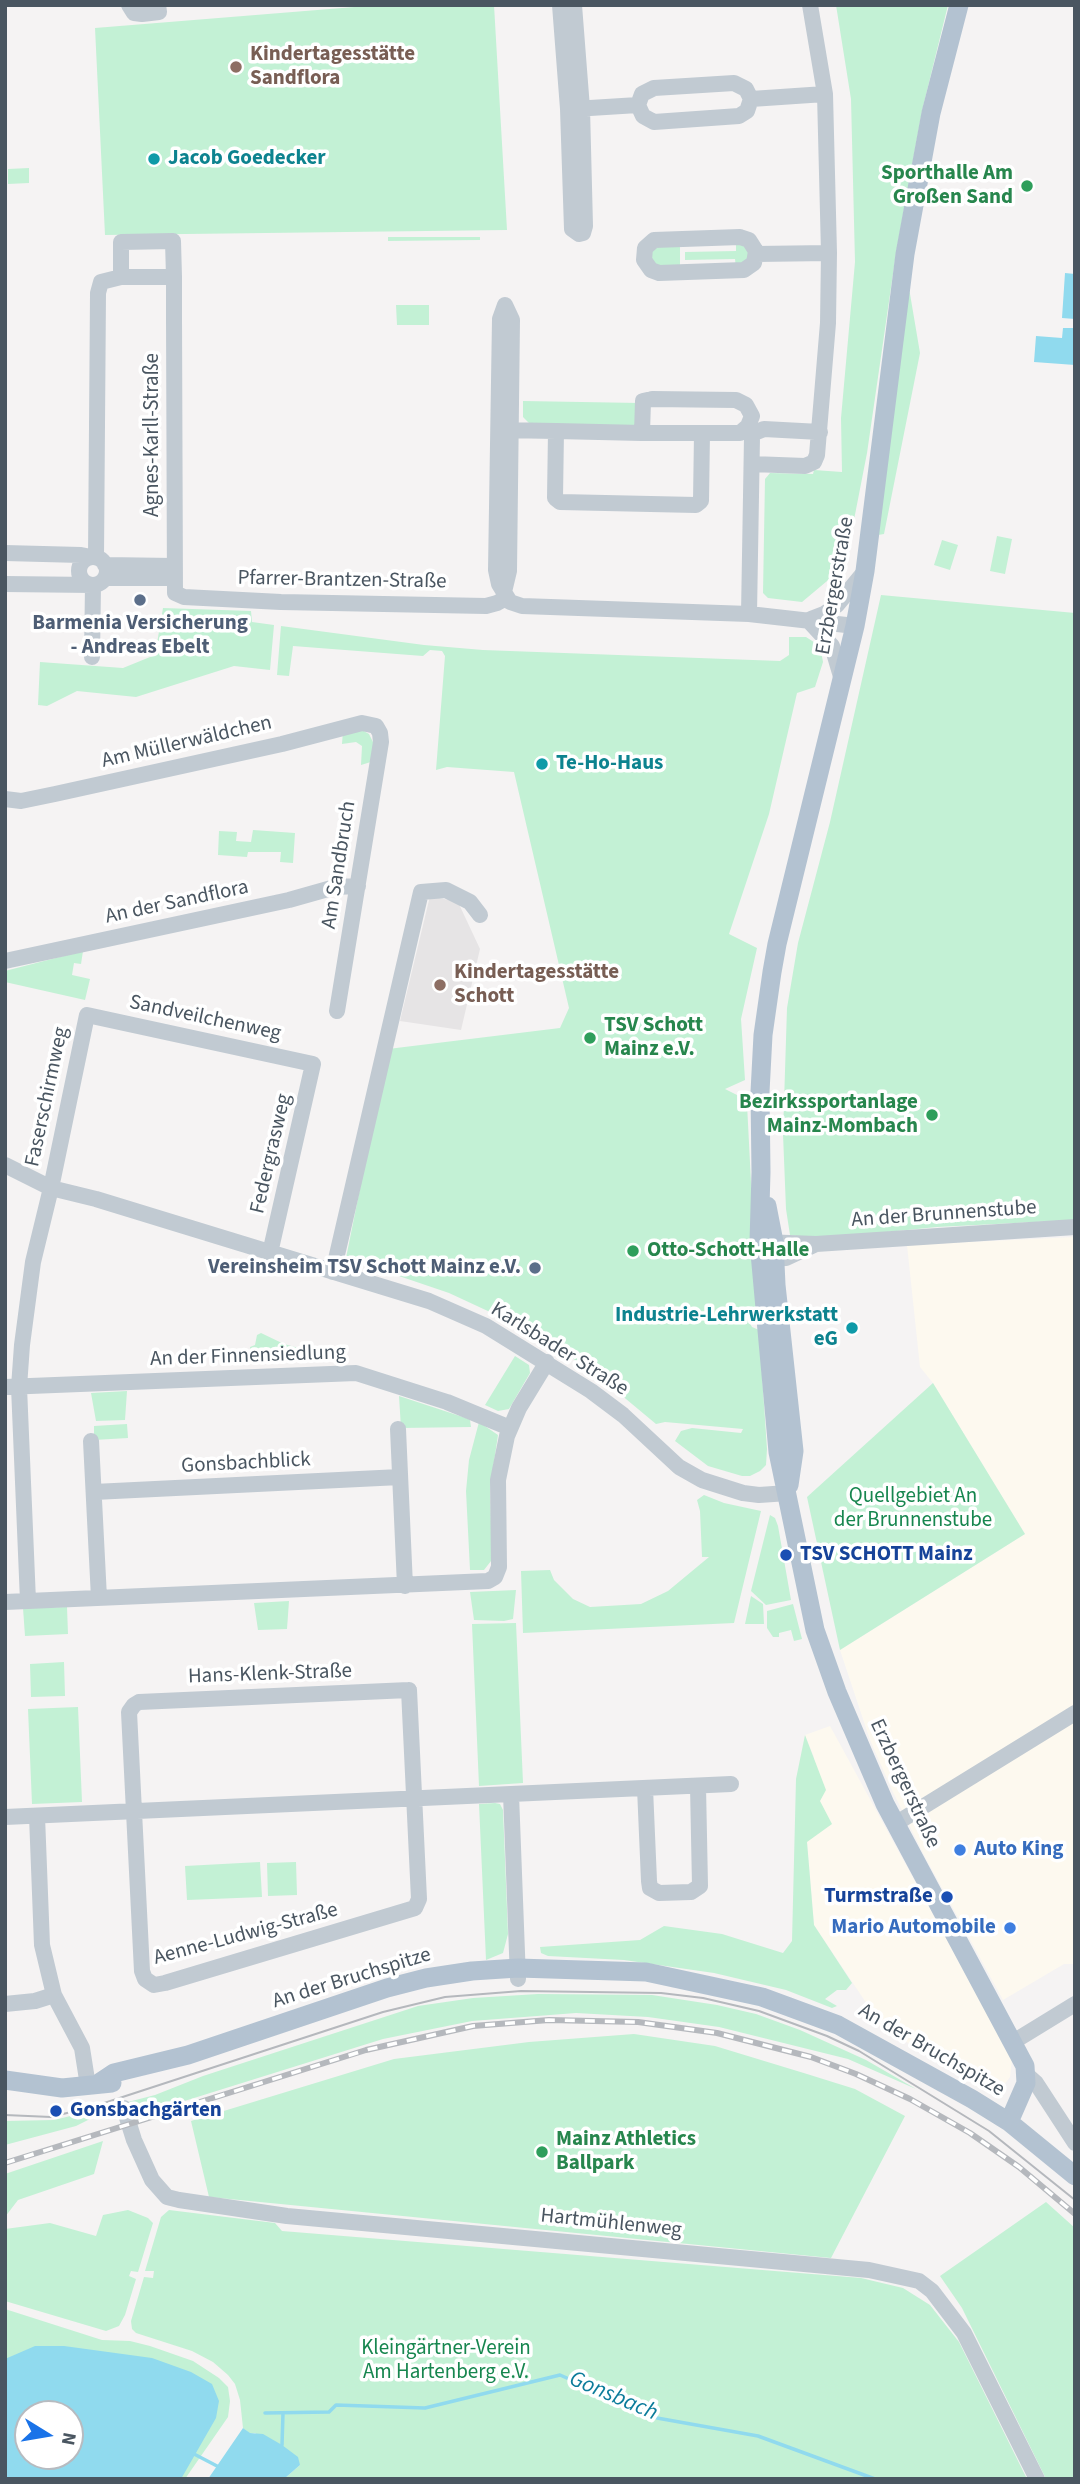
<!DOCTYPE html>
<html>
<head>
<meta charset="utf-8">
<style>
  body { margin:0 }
  #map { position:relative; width:1080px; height:2484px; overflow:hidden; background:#f5f3f3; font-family:"Source Sans 3",sans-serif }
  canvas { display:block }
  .frame { position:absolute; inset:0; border:7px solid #4a5661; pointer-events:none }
  .north { position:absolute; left:14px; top:2400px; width:70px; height:70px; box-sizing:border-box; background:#fff; border:2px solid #b7bbc0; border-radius:50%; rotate:101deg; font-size:19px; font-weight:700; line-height:28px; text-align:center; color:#4a5661 }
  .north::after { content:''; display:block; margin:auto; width:24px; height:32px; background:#1a73e8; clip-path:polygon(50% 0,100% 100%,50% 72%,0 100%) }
</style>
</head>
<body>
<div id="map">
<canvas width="1080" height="2484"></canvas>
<div class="frame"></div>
<div class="north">N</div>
</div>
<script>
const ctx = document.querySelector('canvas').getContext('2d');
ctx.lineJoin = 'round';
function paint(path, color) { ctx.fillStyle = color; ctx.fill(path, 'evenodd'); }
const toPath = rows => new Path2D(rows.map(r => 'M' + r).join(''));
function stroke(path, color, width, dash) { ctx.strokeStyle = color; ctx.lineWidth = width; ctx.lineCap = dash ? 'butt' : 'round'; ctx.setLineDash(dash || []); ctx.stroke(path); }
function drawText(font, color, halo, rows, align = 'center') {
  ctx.font = font + ' "Source Sans 3",sans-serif'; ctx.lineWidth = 7; ctx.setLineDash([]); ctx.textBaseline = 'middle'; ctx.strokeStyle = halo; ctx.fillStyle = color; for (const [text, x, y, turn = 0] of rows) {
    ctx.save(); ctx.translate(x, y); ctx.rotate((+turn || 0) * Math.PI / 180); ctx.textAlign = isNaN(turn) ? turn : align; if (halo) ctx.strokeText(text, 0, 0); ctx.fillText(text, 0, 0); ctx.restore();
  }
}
const commercial = toPath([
  [1075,1237,1075,1964,1064,1964,1003,2000,924,1855,892,1790,870,1740,840,1650,1025,1534,933,1383,920,1367,907,1245],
  [830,1726,1012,2059,1010,2077,1002,2088,996,2091,991,2092,979,2088,955,2071,875,2023,877,2019,814,1925,807,1841,820,1801,814,1757,805,1735]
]);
const education = toPath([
  [430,896,458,902,480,949,461,1030,400,1021]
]);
const green = toPath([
  [379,5,494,5,507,230,105,235,95,28],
  [836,5,948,5,922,111,896,253,867,453,845,566,802,602,768,598,763,593,765,479,770,473,813,474,814,470,842,472,841,418,855,262,851,99],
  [29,168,29,183,8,184,8,169],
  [388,237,480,237,480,240,388,241],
  [736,242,748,248,750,258,736,268,735,259,685,260,685,252,736,251],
  [680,244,680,269,652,264,652,248],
  [909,288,920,353,884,534,878,535],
  [396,305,429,305,429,325,397,325],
  [523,401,640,403,639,425,631,428,532,426,523,417],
  [997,536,1012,539,1005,574,990,571],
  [942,540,958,545,950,570,934,565],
  [881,595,1075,613,1075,1220,937,1227,817,1239,790,1235,786,1209,783,1134,787,1008,798,943,830,822],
  [163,608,251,611,252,622,274,625,270,670,234,666,136,697,77,691,47,706,38,705,40,662,123,668,155,655],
  [281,626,424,645,483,650,780,661,789,655,789,637,806,637,820,646,823,662,815,687,797,693,769,814,729,934,757,948,741,1019,745,1080,725,1089,743,1098,747,1104,758,1319,748,1320,752,1327,759,1330,767,1449,766,1465,760,1471,750,1476,742,1476,708,1466,675,1441,681,1431,692,1428,741,1433,743,1429,665,1422,656,1424,590,1369,518,1325,449,1293,346,1258,388,1049,560,1028,569,1008,514,772,447,767,436,770,445,656,442,651,430,650,423,656,293,646,289,676,277,675],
  [362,730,369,734,374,744,374,761,361,765,362,746,356,742,342,744,343,731],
  [253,830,295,833,293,863,280,862,281,852,248,852,247,857,218,855,219,831,237,832,236,841,251,842],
  [83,951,81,964,74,963,72,975,90,979,85,1000,5,982,5,971],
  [261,1333,284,1344,306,1350,307,1358,251,1358,250,1347,255,1345,257,1335],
  [515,1356,529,1365,530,1373,509,1409,498,1411,485,1405],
  [933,1383,1025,1534,840,1650,807,1497],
  [127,1391,125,1420,96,1421,91,1393],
  [399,1396,466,1418,470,1420,471,1427,401,1428],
  [479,1422,498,1435,490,1489,492,1555,491,1561,484,1570,470,1570,466,1491,469,1460],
  [127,1424,128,1438,94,1440,94,1426],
  [704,1495,724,1503,761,1511,734,1623,523,1633,521,1571,550,1570,554,1580,573,1599,590,1607,641,1604,668,1591,709,1557,702,1557,700,1511,697,1500],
  [770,1515,775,1518,778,1526,791,1600,766,1605,751,1591],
  [516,1590,513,1619,504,1621,474,1620,470,1592],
  [751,1596,763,1604,764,1624,745,1624],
  [289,1601,287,1629,258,1630,254,1603],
  [793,1604,802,1639,794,1641,791,1630,779,1633,779,1637,773,1637,767,1628,767,1611],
  [67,1607,68,1634,25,1636,23,1608],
  [516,1623,523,1783,479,1786,472,1624],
  [64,1662,65,1696,31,1697,30,1664],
  [78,1707,82,1802,32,1804,28,1709],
  [805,1735,826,1790,820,1801,832,1824,807,1842,814,1925,852,1983,846,1990,837,1990,825,1999,837,2006,832,2008,786,1990,714,1973,624,1960,548,1956,541,1953,540,1947,640,1940,664,1926,722,1934,783,1953,792,1941,796,1779],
  [495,1803,500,1804,503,1810,508,1934,503,1953,486,1960,479,1804],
  [260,1862,262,1897,187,1900,185,1866],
  [296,1862,297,1895,268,1896,267,1863],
  [538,1994,652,1995,717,2005,756,2014,800,2030,866,2060,916,2089,848,2059,719,2027,648,2017,576,2013,472,2021,383,2039,130,2118,128,2110,136,2106,135,2102,124,2103,155,2095,203,2076,418,2006,473,1998],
  [634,2034,715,2046,807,2074,855,2089,905,2116,831,2258,209,2197,191,2121,394,2059,529,2042],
  [95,2110,96,2113,92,2118,76,2126,5,2145,5,2121,54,2120],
  [103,2141,94,2174,18,2200,5,2217,5,2174],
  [1046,2202,1075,2228,1075,2479,1046,2479,962,2308,940,2276],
  [128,2210,148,2218,153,2223,138,2272,131,2271,129,2276,136,2279,125,2315,119,2326,106,2331,5,2301,5,2229,50,2223,96,2236,103,2215],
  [169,2210,275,2223,282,2231,861,2278,903,2288,930,2305,959,2342,1027,2479,284,2479,300,2465,255,2433,249,2433,243,2428,240,2400,235,2384,228,2375,213,2362,192,2351,136,2333,132,2329,131,2321,144,2277,153,2278,154,2271,145,2271,161,2217],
  [5,2309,102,2340,130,2341,150,2346,193,2361,219,2378,228,2387,230,2401,228,2417,185,2479,5,2479],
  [28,2414,70,2414,70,2456,28,2456]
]);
const water = toPath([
  [1065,273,1075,274,1075,319,1062,318],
  [1063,328,1075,328,1075,365,1034,362,1036,336,1062,338],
  [35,2346,64,2346,152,2358,191,2372,212,2384,219,2401,216,2418,181,2479,5,2479,5,2359],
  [28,2414,70,2414,70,2456,28,2456],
  [243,2428,250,2433,263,2434,282,2445,298,2457,300,2465,284,2479,208,2479]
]);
const stream = toPath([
  [265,2413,329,2412,336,2405,425,2408,560,2375,657,2418,758,2436,875,2479],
  [282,2445,283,2413],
  [194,2454,217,2466]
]);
const minor = toPath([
  [129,5,134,13,142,14,159,12,158,5],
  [560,5,568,109,572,229,579,234,583,233,585,226,582,108,574,5],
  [734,83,746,89,751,99,747,111,739,116,654,122,643,116,638,105,642,94,654,88,734,83],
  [751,99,825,94],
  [574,109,638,105],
  [740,237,749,240,756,251,754,263,744,270,659,273,651,270,644,260,645,248,654,240,740,237],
  [756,254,829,253],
  [174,277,121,277,121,242,173,241,174,277,174,316,175,593,184,597,281,602,486,606,497,603,506,598],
  [505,305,500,319,496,570,499,584,510,602,522,606,749,614,855,626],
  [652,399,736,400,746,405,752,416,748,426,740,433,642,433,643,401,652,399],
  [502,430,556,431],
  [642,433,556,431,555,498,560,502,696,505,701,501,702,433],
  [752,464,805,466,814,462,817,455,828,323,829,253,825,94,810,5],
  [5,553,81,555,91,557],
  [96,557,98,293,101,282,121,277],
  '79 571a14 14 0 1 1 28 0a14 14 0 1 1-28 0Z',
  [105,565,174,566],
  [105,578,175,578],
  [5,584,93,585,92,657],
  [504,592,509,571,512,320,505,305],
  [749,614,752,437,754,433,764,429,820,432],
  [811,619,824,614,837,605,865,571],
  [808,620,832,646,842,680],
  [5,799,21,801,55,794,282,744,362,723,376,726,380,733,381,742,337,1011],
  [5,961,289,900,335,887,358,886],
  [5,1165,51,1188,96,1199,429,1301,486,1326,591,1391,623,1415,679,1467,702,1480,743,1493,759,1495,788,1493],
  [763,1242,816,1244,1075,1227],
  [765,1259,786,1258,814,1245],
  [333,1272,421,892,446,890,470,902,480,915],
  [5,1387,356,1373,447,1402,510,1428],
  [398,1429,405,1586],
  [91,1441,99,1598],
  [94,1492,400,1477],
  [28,1601,19,1387,22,1345,33,1262,51,1188,87,1015,313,1064,270,1253],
  [5,1602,488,1581,495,1577,499,1567,498,1480,507,1436,519,1408,547,1362],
  [409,1690,419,1899,415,1908,165,1983,154,1985,145,1979,142,1971,129,1712,134,1705,139,1702,409,1690],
  [645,1788,649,1881,650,1888,659,1893,691,1892,700,1886,698,1786],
  [511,1794,518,1979],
  [37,1816,42,1945,54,1995,82,2048,88,2086],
  [5,1817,731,1784],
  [895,1824,1075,1713],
  [5,2004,35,2001,54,1995],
  [1013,2042,1075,2004],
  [1027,2075,1036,2083,1075,2143],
  [124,2108,134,2140,152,2180,167,2197,179,2200,287,2216,869,2270,919,2281,932,2291,964,2333,1037,2479]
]);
const major = toPath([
  [959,5,931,113,905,254,865,571,855,626,777,944,772,972,763,1035,760,1092,761,1172,759,1242,778,1452,815,1630,837,1692,885,1804,1025,2066,1026,2083,1009,2122],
  [767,1206,774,1242,776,1285,794,1451,789,1485],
  [5,2080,62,2088,112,2083],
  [99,2083,114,2073,188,2055,387,1988,426,1978,472,1971,518,1968,646,1972,762,1997,838,2025,972,2099,1009,2122,1075,2176]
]);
const tram = toPath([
  [5,2115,51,2117,95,2106,383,2012,445,1997,521,1991,661,1993,703,1998,759,2011,827,2036,859,2051,989,2131,1075,2200]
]);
const rail = toPath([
  [5,2163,366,2050,473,2026,549,2020,638,2022,717,2033,811,2057,856,2074,910,2099,970,2133,1019,2167,1075,2214]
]);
const markers = [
  [236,67,7,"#8d6e63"],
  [154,159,7,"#0f9aa8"],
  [1027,186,7,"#2e9e5b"],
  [140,600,7,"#5c6f8a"],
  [542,764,7,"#0f9aa8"],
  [440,985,7,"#8d6e63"],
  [590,1038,7,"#2e9e5b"],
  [932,1115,7,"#2e9e5b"],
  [633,1251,7,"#2e9e5b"],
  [535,1268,7,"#5c6f8a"],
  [852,1328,7,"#0f9aa8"],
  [786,1555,7,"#1a4fb4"],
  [960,1850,7,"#3f7fe0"],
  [947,1897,7,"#1a4fb4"],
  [1010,1928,7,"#3f7fe0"],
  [56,2111,7,"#1a4fb4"],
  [542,2152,7,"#2e9e5b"]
];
const educationNames = [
  ["Kindertagesstätte",250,55],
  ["Sandflora",250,79],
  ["Kindertagesstätte",454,973],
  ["Schott",454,997]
];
const cultureNames = [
  ["Jacob Goedecker",168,159],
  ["Te-Ho-Haus",556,764],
  ["Industrie-Lehrwerkstatt",838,1316,"right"],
  ["eG",838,1340,"right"]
];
const leisureNames = [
  ["Sporthalle Am",1013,174,"right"],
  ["Großen Sand",1013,198,"right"],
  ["TSV Schott",604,1026],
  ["Mainz e.V.",604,1050],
  ["Bezirkssportanlage",918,1103,"right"],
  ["Mainz-Mombach",918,1127,"right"],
  ["Otto-Schott-Halle",647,1251],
  ["Mainz Athletics",556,2140],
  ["Ballpark",556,2164]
];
const streetNames = [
  ["Agnes-Karll-Straße",153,435,-90],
  ["Pfarrer-Brantzen-Straße",342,581,1],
  ["Erzbergerstraße",836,586,-80],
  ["Am Müllerwäldchen",187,743,-13],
  ["Am Sandbruch",340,865,-81],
  ["An der Sandflora",177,903,-12],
  ["Sandveilchenweg",205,1019,12],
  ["Faserschirmweg",48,1097,-78],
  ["Federgrasweg",272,1154,-77],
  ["An der Brunnenstube",944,1215,-4],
  ["Karlsbader Straße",559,1350,32],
  ["An der Finnensiedlung",248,1357,-2],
  ["Gonsbachblick",246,1464,-3],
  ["Hans-Klenk-Straße",270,1675,-2],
  ["Erzbergerstraße",904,1784,65],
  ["Aenne-Ludwig-Straße",246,1935,-15],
  ["An der Bruchspitze",352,1979,-17],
  ["An der Bruchspitze",931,2051,30],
  ["Hartmühlenweg",611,2224,6]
];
const serviceNames = [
  ["Barmenia Versicherung",140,624],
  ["- Andreas Ebelt",140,648],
  ["Vereinsheim TSV Schott Mainz e.V.",521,1268,"right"]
];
const parkNames = [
  ["Quellgebiet An",913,1497],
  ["der Brunnenstube",913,1521],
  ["Kleingärtner-Verein",446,2349],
  ["Am Hartenberg e.V.",446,2373]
];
const transitNames = [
  ["TSV SCHOTT Mainz",800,1555],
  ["Turmstraße",933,1897,"right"],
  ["Gonsbachgärten",70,2111]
];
const shopNames = [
  ["Auto King",974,1850],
  ["Mario Automobile",996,1928,"right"]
];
const waterNames = [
  ["Gonsbach",613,2397,23]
];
paint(commercial, '#fdf9ef');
paint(education, '#e6e4e5');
paint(green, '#c3f1d5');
paint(water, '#90daee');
stroke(stream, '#90daee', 3.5);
stroke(minor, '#c1cad2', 16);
stroke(major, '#b3c2d1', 19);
stroke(tram, '#b5b8bd', 2);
stroke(rail, '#b5b8bd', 6);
stroke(rail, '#fff', 3.5, [10]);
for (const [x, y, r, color] of markers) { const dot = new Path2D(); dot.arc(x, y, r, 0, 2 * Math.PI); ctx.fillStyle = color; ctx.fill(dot); stroke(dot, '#fff', 2.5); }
drawText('bold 21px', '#785e54', '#fff', educationNames, 'left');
drawText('bold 21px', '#0d838f', '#fff', cultureNames, 'left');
drawText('bold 21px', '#27864d', '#fff', leisureNames, 'left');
drawText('21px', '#4a5661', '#fff', streetNames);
drawText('bold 21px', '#4e5e75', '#fff', serviceNames);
drawText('21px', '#17864f', '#fff', parkNames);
drawText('bold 21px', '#164399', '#fff', transitNames, 'left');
drawText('bold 21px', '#366cbe', '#fff', shopNames, 'left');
drawText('italic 23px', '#0c7c9b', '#fff', waterNames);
</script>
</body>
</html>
